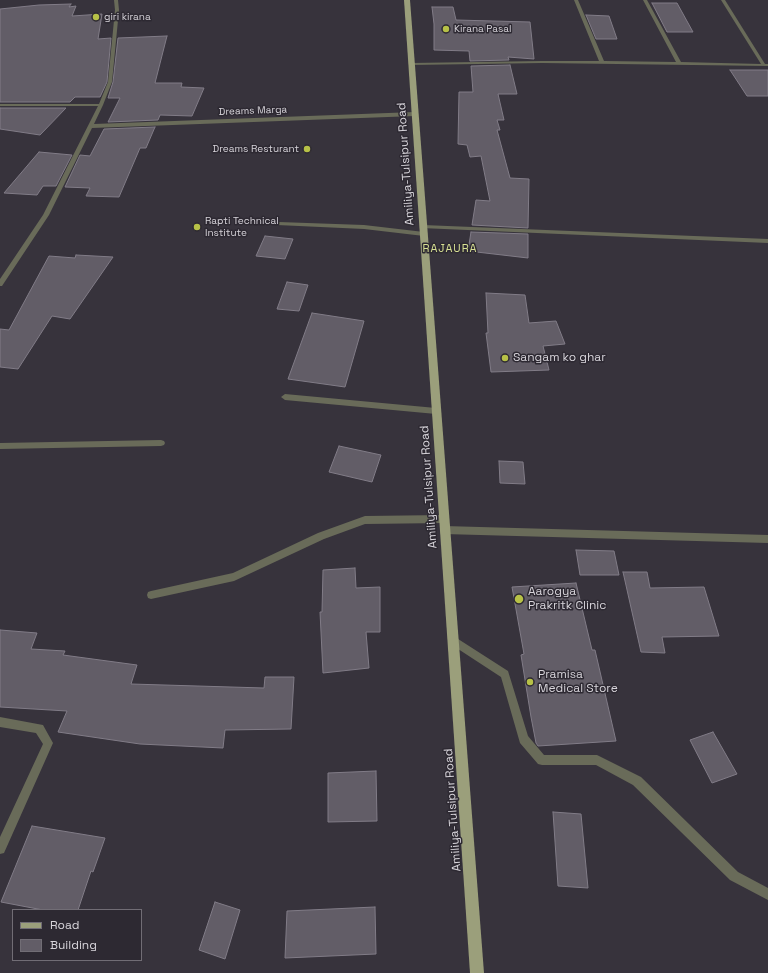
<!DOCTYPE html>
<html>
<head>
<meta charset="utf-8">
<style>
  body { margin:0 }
  #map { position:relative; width:768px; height:973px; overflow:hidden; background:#37333c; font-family:"Space Grotesk",sans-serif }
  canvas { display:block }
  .legend { position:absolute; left:12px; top:909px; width:130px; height:52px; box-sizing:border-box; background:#2d2932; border:1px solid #716d75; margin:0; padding:5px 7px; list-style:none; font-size:12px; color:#d7d4da }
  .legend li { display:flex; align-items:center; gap:8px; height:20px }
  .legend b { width:20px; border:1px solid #716d75 }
</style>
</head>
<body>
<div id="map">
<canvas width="768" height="973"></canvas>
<ul class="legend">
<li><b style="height:5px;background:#9b9f7b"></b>Road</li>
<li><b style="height:11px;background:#625d67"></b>Building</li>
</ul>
</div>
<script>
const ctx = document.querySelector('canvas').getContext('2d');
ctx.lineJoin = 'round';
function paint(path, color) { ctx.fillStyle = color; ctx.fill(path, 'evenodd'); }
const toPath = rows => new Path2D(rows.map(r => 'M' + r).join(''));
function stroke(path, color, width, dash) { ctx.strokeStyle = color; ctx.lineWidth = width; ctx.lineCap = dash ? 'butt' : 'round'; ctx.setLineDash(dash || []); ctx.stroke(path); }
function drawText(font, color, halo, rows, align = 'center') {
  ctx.font = font + ' "Space Grotesk",sans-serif'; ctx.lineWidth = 3; ctx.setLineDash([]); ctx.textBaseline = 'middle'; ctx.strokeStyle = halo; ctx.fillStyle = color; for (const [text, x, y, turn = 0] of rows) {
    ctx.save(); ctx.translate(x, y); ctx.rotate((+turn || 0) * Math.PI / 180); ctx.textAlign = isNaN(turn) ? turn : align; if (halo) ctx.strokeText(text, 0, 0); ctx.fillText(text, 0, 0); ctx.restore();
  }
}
const building = toPath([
  [652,3,677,3,693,32,667,32,652,3],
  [71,4,69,7,76,6,72,16,102,14,98,39,111,38,107,82,100,97,75,97,70,102,0,102,0,9,39,5,71,4],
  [432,7,453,7,456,20,530,22,534,59,508,57,509,60,470,61,469,51,434,50,434,24,432,7],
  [586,15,609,16,617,39,596,39,586,15],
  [167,36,155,83,182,83,181,87,204,88,192,116,160,115,158,120,108,122,120,98,108,98,113,82,118,38,167,36],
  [510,65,517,94,498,94,504,120,497,120,500,130,497,130,510,178,529,179,528,228,472,225,476,200,490,201,481,156,470,157,467,145,458,144,459,92,473,92,471,66,510,65],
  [730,70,768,70,768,96,747,96,730,70],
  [0,108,66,108,40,135,0,129,0,108],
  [155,127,146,148,140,148,119,197,86,196,90,188,65,187,80,155,90,156,104,129,155,127],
  [39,152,72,155,56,186,43,186,37,195,4,193,39,152],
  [471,232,528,234,528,258,468,251,471,232],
  [265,236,293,239,285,259,256,256,265,236],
  [76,255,113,257,70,319,52,316,18,369,0,367,0,329,9,330,49,256,75,258,76,255],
  [287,282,308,285,299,311,277,309,287,282],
  [486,293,525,295,529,323,556,321,565,344,543,346,549,370,491,372,486,333,488,333,486,293],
  [312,313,364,321,345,387,288,379,312,313],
  [339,446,381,455,372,482,329,472,339,446],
  [499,461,523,462,525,484,500,483,499,461],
  [576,550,614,551,619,575,580,575,576,550],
  [355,568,356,588,380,587,380,632,366,632,369,668,323,673,320,612,322,612,323,570,355,568],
  [623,572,647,572,650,588,704,587,719,636,662,637,665,653,641,652,623,572],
  [576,583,592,650,595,650,616,741,538,746,536,743,531,717,521,655,524,654,512,587,576,583],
  [0,630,37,633,31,649,65,651,63,655,137,665,131,684,264,688,265,677,294,677,291,729,225,730,223,748,140,744,58,732,67,711,0,707,0,630],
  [713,732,737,774,712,783,690,740,713,732],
  [376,771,377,821,328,822,328,773,376,771],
  [553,812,581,814,588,888,558,886,553,812],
  [32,826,105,838,93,872,91,871,78,910,43,910,1,902,32,826],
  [215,902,240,910,225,959,199,950,215,902],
  [375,907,376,954,285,958,287,911,375,907]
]);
const lane = toPath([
  [279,222,364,225,424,232,427,234,424,236,364,229,277,225,277,223,279,222],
  [455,637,508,671,528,736,544,755,597,755,641,777,738,872,768,888,768,900,730,880,633,785,596,765,542,765,538,764,520,743,501,677,452,645,450,642,452,639,455,637]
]);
const street = toPath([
  [114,0,118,0,119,10,112,82,103,105,94,124,415,112,418,114,415,116,92,128,49,215,2,286,0,286,0,279,43,215,98,106,0,106,0,104,99,104,108,82,115,10,114,0],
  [574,0,578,0,604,61,676,62,643,0,647,0,681,62,761,64,721,0,725,0,765,64,768,64,768,66,542,63,411,65,409,64,411,63,542,61,599,61,574,0],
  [423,225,768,239,768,243,421,228,421,226,423,225],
  [285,394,436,408,440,411,436,414,285,400,281,397,285,394],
  [161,440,164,441,165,443,164,445,161,446,0,449,0,443,161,440],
  [444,515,447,516,448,519,447,522,444,523,365,524,324,539,234,581,151,599,148,598,147,595,148,592,151,591,233,573,318,533,365,516,444,515],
  [444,526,768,535,768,543,444,534,441,533,440,530,441,527,444,526],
  [0,717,43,725,53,743,4,853,0,854,0,837,43,744,36,733,0,727,0,717]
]);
const primary = toPath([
  [404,0,410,0,484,973,470,973,404,0]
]);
const markers = [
  [96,17,4,"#b7c147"],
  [446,29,4,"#b7c147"],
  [307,149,4,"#b7c147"],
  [197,227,4,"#b7c147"],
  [505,358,4,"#b7c147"],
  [519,599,5,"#b7c147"],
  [530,682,4,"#b7c147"]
];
const farPoinames = [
  ["giri kirana",104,17],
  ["Kirana Pasal",454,29],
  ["Dreams Resturant",299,149,"right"],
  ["Rapti Technical",205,221],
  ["Institute",205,233]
];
const farStreetnames = [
  ["Dreams Marga",253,111,-2]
];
const farNeighbourhoodnames = [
  ["RAJAURA",450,249]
];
const streetNames = [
  ["Amiliya-Tulsipur Road",406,164,-94],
  ["Amiliya-Tulsipur Road",429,487,-94],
  ["Amiliya-Tulsipur Road",453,810,-94]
];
const poiNames = [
  ["Sangam ko ghar",513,358],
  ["Aarogya",528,592],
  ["Prakritk Clinic",528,606],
  ["Pramisa",538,675],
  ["Medical Store",538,689]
];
paint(building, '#625d67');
stroke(building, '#817c87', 1);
paint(lane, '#696b59');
paint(street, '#696b59');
paint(primary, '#9b9f7b');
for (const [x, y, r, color] of markers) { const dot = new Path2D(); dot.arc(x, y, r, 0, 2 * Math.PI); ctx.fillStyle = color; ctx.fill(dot); stroke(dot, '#2d2932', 1.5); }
drawText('10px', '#d7d4da', '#2d2932', farPoinames, 'left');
drawText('10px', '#d7d4da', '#2d2932', farStreetnames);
ctx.letterSpacing = '1px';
drawText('11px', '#d9e294', '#2d2932', farNeighbourhoodnames);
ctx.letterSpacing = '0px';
drawText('12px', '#d7d4da', '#2d2932', streetNames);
drawText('12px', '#d7d4da', '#2d2932', poiNames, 'left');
</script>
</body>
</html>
